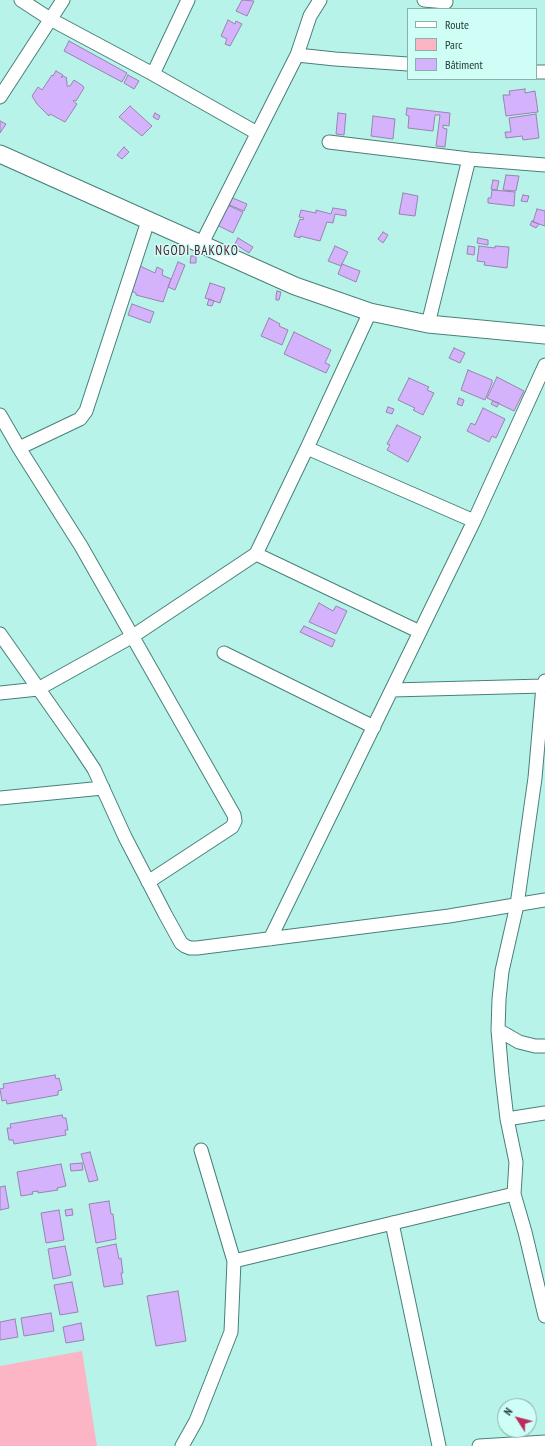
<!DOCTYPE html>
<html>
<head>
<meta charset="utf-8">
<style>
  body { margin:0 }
  #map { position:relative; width:545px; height:1446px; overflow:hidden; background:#b8f3ea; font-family:"PT Sans Narrow",sans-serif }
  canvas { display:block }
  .legend { position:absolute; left:407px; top:8px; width:130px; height:72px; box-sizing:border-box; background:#cffef7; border:1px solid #8ab0aa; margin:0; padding:5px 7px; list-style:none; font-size:12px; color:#223a36 }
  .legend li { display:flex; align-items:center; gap:8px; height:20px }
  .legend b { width:20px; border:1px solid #8ab0aa }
  .north { position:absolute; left:497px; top:1398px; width:40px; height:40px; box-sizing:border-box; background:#cffef7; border:1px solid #8ab0aa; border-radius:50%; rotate:306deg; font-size:11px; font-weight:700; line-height:16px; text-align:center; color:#223a36 }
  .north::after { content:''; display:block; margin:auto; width:14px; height:18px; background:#bb2d5e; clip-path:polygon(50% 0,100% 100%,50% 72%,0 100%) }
</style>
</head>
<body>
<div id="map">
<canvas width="545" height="1446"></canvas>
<ul class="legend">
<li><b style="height:5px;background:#fff"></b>Route</li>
<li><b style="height:11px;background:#fcb5c4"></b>Parc</li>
<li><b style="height:11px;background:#d4b2fc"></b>Bâtiment</li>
</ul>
<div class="north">N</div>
</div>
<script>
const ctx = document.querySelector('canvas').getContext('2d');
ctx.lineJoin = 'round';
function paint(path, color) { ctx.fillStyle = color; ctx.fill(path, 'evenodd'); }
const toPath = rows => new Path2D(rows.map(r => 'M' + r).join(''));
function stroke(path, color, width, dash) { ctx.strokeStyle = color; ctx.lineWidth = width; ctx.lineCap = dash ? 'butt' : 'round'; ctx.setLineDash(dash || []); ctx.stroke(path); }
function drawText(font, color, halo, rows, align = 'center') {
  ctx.font = font + ' "PT Sans Narrow",sans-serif'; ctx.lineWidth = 3; ctx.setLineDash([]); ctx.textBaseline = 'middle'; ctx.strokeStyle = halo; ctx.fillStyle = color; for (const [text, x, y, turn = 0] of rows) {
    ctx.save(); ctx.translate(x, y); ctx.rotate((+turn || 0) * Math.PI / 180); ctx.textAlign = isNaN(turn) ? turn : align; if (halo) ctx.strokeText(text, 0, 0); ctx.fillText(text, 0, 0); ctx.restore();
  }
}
const green = toPath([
  [82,1351,97,1446,0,1446,0,1366]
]);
const building = toPath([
  [242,0,254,1,247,16,236,11,242,0],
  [228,20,235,24,236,21,242,24,230,46,225,44,227,39,221,36,228,20],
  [69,41,127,73,122,82,64,51,69,41],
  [56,71,63,75,61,78,63,76,67,78,66,80,67,81,67,86,70,86,74,80,83,86,84,88,76,101,74,100,73,101,77,104,65,122,50,114,49,116,37,104,32,96,38,87,42,90,52,75,53,76,56,71],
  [128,75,139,81,134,89,124,83,128,75],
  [525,89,525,93,535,91,538,112,506,116,503,95,510,95,509,91,525,89],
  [130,106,152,126,142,136,119,117,130,106],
  [407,108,450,113,449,126,443,125,443,128,447,129,445,147,436,146,440,115,435,115,433,131,408,128,409,116,406,115,407,108],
  [155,113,160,116,158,120,153,117,155,113],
  [338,113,346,114,344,135,336,134,338,113],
  [536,114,539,138,523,140,522,136,506,138,505,132,511,132,509,118,536,114],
  [373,116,395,119,393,139,371,136,373,116],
  [0,121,6,124,0,133,0,121],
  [124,147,129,152,122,159,117,155,124,147],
  [506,175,519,176,516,191,503,190,506,175],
  [493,180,499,181,497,190,491,189,493,180],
  [492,190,515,192,514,206,488,203,488,198,491,198,492,190],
  [403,193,418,196,415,216,399,214,403,193],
  [523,195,529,196,527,202,521,201,523,195],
  [228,196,247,204,244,211,227,204,228,196],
  [227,205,243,212,233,233,217,225,227,205],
  [333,208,346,210,346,216,335,214,333,223,327,222,320,241,300,236,300,238,294,236,300,219,303,220,304,218,299,217,301,210,316,213,316,210,331,214,333,208],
  [537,209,545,211,545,226,533,222,537,209],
  [532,221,539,224,536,228,530,225,532,221],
  [383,232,388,235,383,243,378,239,383,232],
  [238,238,253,247,249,253,235,244,238,238],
  [478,238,488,240,488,245,477,243,478,238],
  [335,246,348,252,341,266,328,261,335,246],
  [468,246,475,247,474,255,467,254,468,246],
  [479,246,495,248,495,246,509,247,507,268,484,265,485,262,477,261,479,246],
  [191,256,196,256,196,263,190,263,191,256],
  [178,262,185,265,175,290,168,287,178,262],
  [342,264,360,271,356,282,338,274,342,264],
  [140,266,155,273,157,267,163,270,162,275,171,279,163,302,136,295,136,293,131,291,140,266],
  [210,283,225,288,220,303,205,298,210,283],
  [277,291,281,292,279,300,276,300,276,296,277,291],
  [209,299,214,301,212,306,207,305,209,299],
  [132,304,154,312,150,323,128,315,132,304],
  [269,318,280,324,279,326,288,330,282,345,261,336,269,318],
  [294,332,331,350,325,363,330,365,326,373,284,354,294,332],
  [454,348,465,353,460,363,449,358,454,348],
  [468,370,492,380,492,383,485,400,461,390,468,370],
  [497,377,524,391,514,411,487,398,497,377],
  [409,378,429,387,427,390,434,393,423,415,413,410,415,408,398,400,409,378],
  [459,398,464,400,462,406,457,404,459,398],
  [493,401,499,403,497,407,491,404,493,401],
  [388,407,394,409,392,414,386,412,388,407],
  [483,408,505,419,496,438,492,436,489,442,467,431,471,423,475,425,483,408],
  [397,425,421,437,408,462,387,450,390,445,387,444,397,425],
  [319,603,333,611,336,606,347,611,336,634,309,622,319,603],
  [304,626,335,640,332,647,300,632,304,626],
  [55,1075,56,1079,59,1078,62,1090,58,1091,58,1095,7,1104,6,1100,2,1101,0,1089,4,1088,3,1084,55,1075],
  [62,1115,63,1118,66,1118,68,1130,65,1130,66,1135,14,1144,13,1140,9,1140,7,1128,11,1128,10,1124,62,1115],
  [90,1152,98,1180,89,1182,81,1154,90,1152],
  [82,1163,83,1170,71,1171,70,1164,82,1163],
  [61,1164,66,1186,57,1188,58,1190,38,1193,38,1191,32,1192,33,1194,21,1196,17,1172,61,1164],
  [5,1186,9,1208,0,1210,0,1187,5,1186],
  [109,1201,111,1214,113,1214,116,1239,96,1243,89,1204,109,1201],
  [72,1209,73,1215,66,1216,65,1210,72,1209],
  [59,1210,64,1240,46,1243,41,1213,59,1210],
  [116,1244,119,1259,121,1258,123,1273,121,1273,123,1284,104,1287,97,1248,116,1244],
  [65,1246,71,1275,53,1279,48,1249,65,1246],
  [72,1282,78,1312,60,1315,54,1285,72,1282],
  [178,1291,186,1341,156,1346,147,1296,178,1291],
  [51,1313,54,1331,24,1336,21,1318,51,1313],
  [15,1319,18,1337,0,1340,0,1322,15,1319],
  [81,1323,84,1340,66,1343,63,1327,81,1323]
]);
const minor = toPath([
  [21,0,50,19,153,74,257,133],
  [424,0,446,2],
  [297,55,335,59,408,64],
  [536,72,545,72],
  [153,74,188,0],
  [0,97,63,0],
  [329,142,469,159,545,165],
  [201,245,297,55,310,16,320,0],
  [428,324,469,159],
  [0,415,19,448,81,546,234,815,235,821,232,827,148,882],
  [19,448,80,419,86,411,148,221],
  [307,448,474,521],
  [256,554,307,448,370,312],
  [0,634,76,742,94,769,125,837,165,914,181,943,185,946,190,948,197,948,449,916,545,900],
  [224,653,374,727],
  [545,681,543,686,535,778,517,905,502,971,499,999,498,1030,502,1076,507,1119,516,1162,514,1194,525,1232,545,1316],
  [392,690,543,686],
  [0,693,38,689,133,636,256,554,420,632],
  [0,798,103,788],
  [270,939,474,521,545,365],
  [498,1030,519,1042,535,1046,545,1046],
  [507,1119,545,1113],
  [392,1223,439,1446],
  [234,1261,514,1194],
  [182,1446,196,1421,231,1332,234,1261,201,1150],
  [479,1446,545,1442]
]);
const major = toPath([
  [0,154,295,286,370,312,428,324,545,335]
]);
const quarterNames = [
  ["NGODI BAKOKO",197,251]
];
paint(green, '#fcb5c4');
paint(building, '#d4b2fc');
stroke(building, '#9685ac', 1);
stroke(minor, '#488079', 15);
stroke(major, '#488079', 19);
stroke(minor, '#fff', 13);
stroke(major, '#fff', 17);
ctx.letterSpacing = '1px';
drawText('13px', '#59152c', '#cffef7', quarterNames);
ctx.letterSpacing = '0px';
</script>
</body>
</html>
